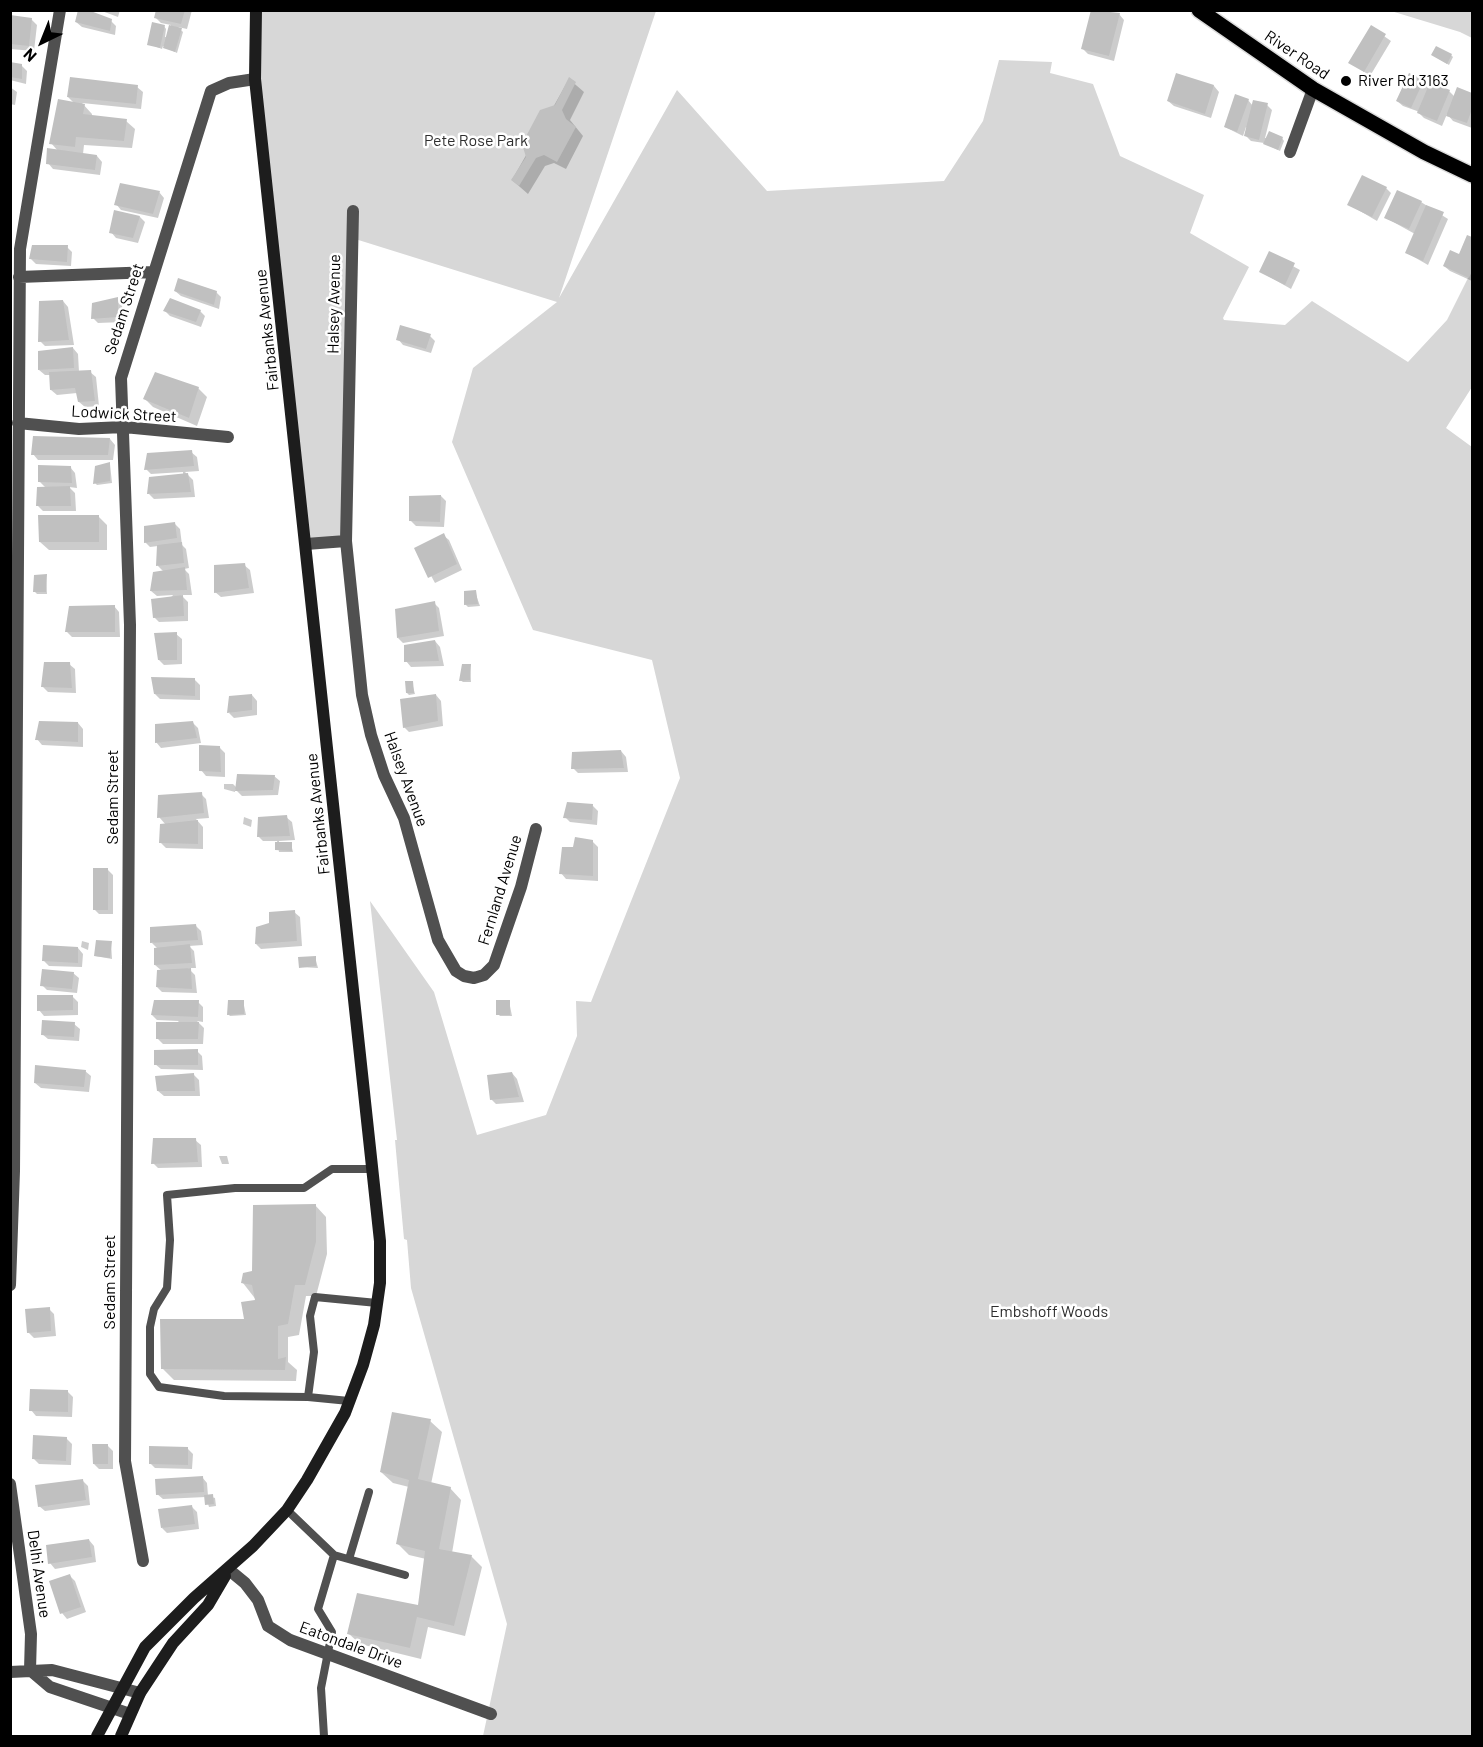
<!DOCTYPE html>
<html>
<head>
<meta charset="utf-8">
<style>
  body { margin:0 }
  #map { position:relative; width:1483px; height:1747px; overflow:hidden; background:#fff; font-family:Barlow,sans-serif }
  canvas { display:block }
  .frame { position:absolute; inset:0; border:12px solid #000; pointer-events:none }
  .north { position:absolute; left:12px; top:12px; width:60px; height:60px; -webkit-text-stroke:4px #fff; paint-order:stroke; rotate:223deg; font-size:16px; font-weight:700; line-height:24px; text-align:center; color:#000 }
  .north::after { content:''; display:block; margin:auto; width:21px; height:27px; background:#000; clip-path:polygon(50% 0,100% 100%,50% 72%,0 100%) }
</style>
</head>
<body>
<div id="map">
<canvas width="1483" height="1747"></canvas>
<div class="frame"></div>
<div class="north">N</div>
</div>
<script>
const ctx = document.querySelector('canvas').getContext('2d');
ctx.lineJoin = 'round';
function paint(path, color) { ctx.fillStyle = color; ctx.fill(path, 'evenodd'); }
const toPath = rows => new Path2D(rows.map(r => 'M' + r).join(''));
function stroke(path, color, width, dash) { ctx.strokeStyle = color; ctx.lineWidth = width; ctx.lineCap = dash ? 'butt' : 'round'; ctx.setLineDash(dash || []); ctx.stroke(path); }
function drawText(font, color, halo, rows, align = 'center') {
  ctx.font = font + ' Barlow,sans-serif'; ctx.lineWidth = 5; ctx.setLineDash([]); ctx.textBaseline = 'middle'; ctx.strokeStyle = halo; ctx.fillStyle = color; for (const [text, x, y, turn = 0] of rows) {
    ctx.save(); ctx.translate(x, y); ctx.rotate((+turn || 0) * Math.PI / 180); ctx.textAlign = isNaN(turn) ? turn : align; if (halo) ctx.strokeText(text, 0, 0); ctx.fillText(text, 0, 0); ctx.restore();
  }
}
const green = toPath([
  [256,11,656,11,559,298,677,90,767,191,944,181,983,121,999,60,1052,62,1050,73,1093,84,1120,156,1204,195,1190,233,1249,267,1223,318,1224,320,1285,325,1312,301,1408,362,1447,320,1472,270,1472,387,1446,428,1472,447,1472,1736,483,1736,507,1624,411,1288,407,1240,404,1239,395,1140,397,1140,370,901,434,992,477,1135,546,1115,577,1036,576,1001,591,1002,680,778,652,660,533,630,452,442,473,368,557,302,352,238,346,541,306,544,255,79],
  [1391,11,1472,11,1472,38,1460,32]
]);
const shadow = toPath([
  [99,10,120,10,118,17],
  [158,10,192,10,187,29,178,27,183,32,177,53,163,46,162,49,149,44,164,26,166,29,165,37,167,37,171,25,161,23,156,18],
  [1093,10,1119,14,1124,20,1114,61,1088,54,1083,49],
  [10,17,31,19,37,25,34,51,10,49],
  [111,21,116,26,115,35,82,27,76,22],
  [1371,27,1391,41,1370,76,1350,62],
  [1433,55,1451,55,1453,57,1449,65],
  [10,63,21,65,27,71,26,84,10,80],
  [1177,74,1214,86,1219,92,1211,118,1174,106,1168,101],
  [569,79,584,92,570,120,583,136,566,169,554,163,545,166,528,194,512,180],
  [1423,81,1430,87,1449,91,1455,97,1458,89,1472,95,1472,128,1453,121,1447,114,1442,126,1424,118,1417,111,1403,106,1397,101],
  [10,87,17,92,15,105,10,104],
  [137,87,143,92,141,109,82,103,92,114,92,117,126,121,135,129,132,148,84,145,83,154,97,156,102,162,100,175,53,169,48,163,58,151,51,143,75,104,68,97],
  [1248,100,1253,106,1267,105,1272,110,1265,138,1282,138,1284,141,1280,151,1264,143,1251,141,1246,136,1248,128,1246,127,1243,136,1225,127],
  [1386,188,1391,193,1377,221,1348,204],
  [159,192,164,198,158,218,121,210,116,204],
  [1421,202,1448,219,1428,265,1407,253,1415,234,1386,218],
  [115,212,140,217,145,222,138,243,116,238,111,232],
  [1468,237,1472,239,1472,281,1450,271,1444,266,1459,256],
  [67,247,72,252,71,266,36,264,31,259],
  [1269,253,1300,270,1291,289,1261,272],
  [175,291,216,292,221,297,219,309,181,296],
  [117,299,122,304,123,322,98,323,93,318],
  [63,301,68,307,74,345,45,346,40,341],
  [165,311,200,311,205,316,201,327,170,316],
  [430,336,435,341,431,353,403,345,398,339],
  [73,348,78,354,79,372,90,372,96,377,99,406,85,407,79,402,77,393,57,395,51,390,51,375,45,375,39,370],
  [198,388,207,397,197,426,153,407,145,399],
  [110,439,115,445,113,460,38,460,33,454],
  [191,452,197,457,199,471,185,472,193,480,195,497,154,499,149,494,183,475,183,472,151,474,146,469],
  [110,464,112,483,97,485,95,483],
  [70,467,75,473,77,488,69,487,75,493,76,511,43,511,38,506,47,489,40,482],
  [441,496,446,501,444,527,416,526,411,521],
  [98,516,107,525,107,550,49,550,40,542],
  [174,523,180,529,182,545,186,549,189,568,184,569,189,574,192,595,181,595,188,602,188,621,159,622,154,617,173,595,157,596,151,591,164,572,158,566,158,546,150,547,145,542],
  [443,535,449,540,462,570,435,583,416,548],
  [244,565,250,570,254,593,221,597,215,592],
  [46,576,47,594,37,594,35,592],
  [475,592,480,606,468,607,465,604],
  [434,603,439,608,444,636,403,643,398,638],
  [114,606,119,612,120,637,72,637,67,632],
  [176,634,182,639,182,664,164,665,159,660],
  [435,641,440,647,444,666,411,667,406,661],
  [69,664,75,669,76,693,48,692,43,687],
  [470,666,471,682,463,682,460,680],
  [194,679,200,685,200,700,160,699,155,694],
  [412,683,415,694,409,695,407,693],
  [252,695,257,701,257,715,234,718,229,713],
  [436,695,441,701,443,726,409,732,404,727],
  [192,722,198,728,201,743,161,748,156,742],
  [78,723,83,729,83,747,42,745,37,739],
  [220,748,225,753,225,777,206,776,201,770],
  [621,751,626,757,628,772,578,773,573,768],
  [274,776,280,781,278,795,242,796,235,789,235,792,224,789,224,784,233,784,237,788],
  [201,794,206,799,209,818,196,819,203,827,203,849,166,848,161,843,166,825,159,817],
  [593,806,598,811,597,825,570,822,565,817],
  [244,817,252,820,251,827,243,824],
  [286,817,292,822,295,840,279,841,279,843,291,844,293,852,279,852,277,841,263,841,258,836],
  [592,841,598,847,598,881,566,879,561,873,575,849],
  [108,870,113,875,113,914,99,914,94,909],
  [294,912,300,917,302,946,261,949,256,944,270,924],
  [195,925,201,931,203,945,189,946,194,951,196,968,188,968,195,975,197,993,162,992,157,987,162,971,155,965,158,949,152,943],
  [82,941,89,943,88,950,81,947],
  [111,943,112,959,95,956],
  [78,948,83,954,82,967,49,966,44,961],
  [315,957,318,968,300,967],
  [73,973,79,978,77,993,47,990,42,985],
  [72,996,78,1002,78,1015,44,1016,39,1010],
  [243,1001,246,1015,230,1016,228,1014],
  [509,1001,512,1016,500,1016,498,1014],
  [198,1002,203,1007,203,1022,197,1021,204,1028,203,1044,163,1044,157,1038,179,1021,157,1020,152,1015],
  [74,1024,80,1029,79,1041,48,1039,42,1034],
  [197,1051,202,1056,203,1070,161,1069,155,1064],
  [85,1071,91,1076,89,1092,41,1088,35,1083],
  [512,1073,517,1079,524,1102,496,1104,491,1099],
  [194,1075,199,1080,200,1096,164,1096,158,1091],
  [195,1140,201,1145,202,1167,158,1168,153,1163],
  [219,1156,227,1156,229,1164,222,1164],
  [315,1205,326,1217,327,1254,316,1296,306,1296,299,1335,288,1337,288,1362,297,1370,296,1381,174,1380,163,1369,246,1320,257,1301,243,1283],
  [49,1309,54,1314,56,1336,34,1338,28,1332],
  [68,1392,73,1397,72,1417,36,1416,31,1410],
  [430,1421,442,1432,431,1484,450,1488,461,1500,452,1553,471,1556,482,1567,465,1636,428,1627,421,1659,360,1644,348,1633,419,1607,426,1559,409,1555,397,1543,409,1487,393,1483,381,1472],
  [66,1438,72,1444,71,1465,39,1464,34,1459],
  [108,1446,113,1451,113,1469,99,1469,94,1464],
  [188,1449,193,1454,192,1469,155,1468,150,1463],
  [202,1477,207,1483,208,1496,215,1498,216,1506,209,1507,206,1497,163,1499,157,1494],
  [82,1480,88,1486,90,1505,45,1511,39,1506],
  [192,1507,197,1512,199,1529,167,1533,162,1528],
  [89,1540,94,1546,96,1562,55,1569,50,1563],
  [70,1576,75,1581,86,1612,67,1619,62,1613]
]);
const building = toPath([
  [78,10,88,10,112,19,110,31,75,22],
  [156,10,185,10,181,24,154,18],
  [1091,10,1120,13,1109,56,1081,49],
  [10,15,32,18,29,46,10,44],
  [152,22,165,25,160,48,147,45],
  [169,25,182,28,175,52,163,48],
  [1371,25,1386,34,1364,72,1348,63],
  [1436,46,1452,54,1447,64,1431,55],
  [10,62,22,64,22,79,10,77],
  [1176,73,1214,85,1205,114,1167,101],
  [1409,73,1424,80,1411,108,1396,101],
  [70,77,138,85,136,104,67,97],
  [569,77,576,82,562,110,566,119,576,127,557,162,544,155,536,158,519,186,511,180,526,157,522,144,540,110,555,105],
  [1430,82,1450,90,1437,121,1417,113],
  [1457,87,1472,93,1472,109,1467,123,1446,116],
  [1235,94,1249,99,1237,132,1224,127],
  [58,99,85,104,83,114,127,119,124,141,76,137,75,147,49,144],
  [1253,100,1268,103,1259,140,1244,136],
  [1269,131,1283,137,1278,150,1263,144],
  [47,148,97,155,95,170,46,164],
  [1362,175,1387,187,1372,217,1347,205],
  [120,183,160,191,153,214,114,205],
  [1397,190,1422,201,1409,229,1384,218],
  [1426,205,1444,212,1423,261,1405,253],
  [114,210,140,216,133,238,109,233],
  [1467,235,1472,237,1472,271,1469,278,1443,266,1450,250,1459,254],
  [32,245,68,245,67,262,29,259],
  [1269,251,1295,263,1285,285,1259,272],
  [178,278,217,291,214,305,174,291],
  [118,297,118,317,91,319,92,303],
  [170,298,201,310,196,322,163,311],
  [63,300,69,340,38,342,39,301],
  [400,325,431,334,426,349,396,340],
  [73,347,74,368,38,370,38,351],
  [91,370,95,401,78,402,75,388,50,390,49,372],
  [155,372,199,387,189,418,143,399],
  [33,436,110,438,108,455,31,455],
  [192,450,194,466,144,470,147,453],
  [110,462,110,481,93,484,95,466],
  [38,465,71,466,72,483,38,482],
  [188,473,191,492,147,494,149,477],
  [70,486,71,506,36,506,37,487],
  [441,495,440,522,409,521,409,496],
  [38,515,99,515,99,542,39,542],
  [175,522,177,538,144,543,144,526],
  [444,533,457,564,428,578,414,548],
  [182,542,184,563,156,566,157,545],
  [245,563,249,588,214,593,214,565],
  [185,567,187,590,150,591,153,572],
  [47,574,46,592,33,592,34,575],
  [476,590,478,604,464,605,464,591],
  [183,595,184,616,153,618,151,599],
  [435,601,439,631,397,638,395,609],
  [115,605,115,632,65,632,69,606],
  [177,632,177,660,158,660,154,633],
  [435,640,439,661,404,662,404,645],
  [44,662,70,662,72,688,41,687],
  [462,664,471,664,470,680,459,681],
  [151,677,195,678,195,696,154,694],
  [405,681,413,681,414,693,406,693],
  [252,694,252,710,227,713,229,696],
  [436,694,438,721,403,728,400,699],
  [39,721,78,722,78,742,35,740],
  [193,721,197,738,155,743,155,724],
  [199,745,220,746,221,772,199,771],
  [621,750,624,768,571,769,572,752],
  [237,774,275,775,273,790,235,791],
  [202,792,204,813,157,818,158,795],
  [567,802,593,804,592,820,563,818],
  [287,815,290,836,257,837,258,817],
  [198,820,198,844,159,843,160,824],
  [575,837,593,840,593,876,559,874,562,847,573,847],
  [275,842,292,842,292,851,275,850],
  [93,868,108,868,108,910,93,910],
  [295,910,297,941,255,944,256,927,269,923,269,912],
  [196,924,198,940,150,943,150,927],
  [96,940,112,941,110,958,94,956],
  [190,944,192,963,154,965,154,948],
  [43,945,78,947,78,963,42,961],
  [316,956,316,966,299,968,298,957],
  [191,968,192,989,156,987,157,970],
  [42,969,74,972,72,989,40,986],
  [37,995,73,995,73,1010,37,1011],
  [154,1000,199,1000,198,1017,151,1015],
  [228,1000,244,1000,244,1014,227,1015],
  [496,1000,510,1000,510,1015,496,1015],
  [42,1020,75,1022,74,1037,41,1035],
  [156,1022,199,1022,198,1039,156,1039],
  [198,1049,198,1065,154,1065,154,1050],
  [35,1065,86,1070,84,1087,34,1083],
  [512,1072,519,1097,490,1100,487,1075],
  [194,1073,195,1091,157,1091,155,1076],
  [153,1138,196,1138,198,1162,151,1164],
  [316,1204,316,1242,305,1285,295,1285,288,1324,278,1326,278,1359,286,1357,285,1370,161,1369,160,1319,244,1319,241,1302,255,1300,252,1285,241,1283,243,1273,252,1271,253,1205],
  [50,1307,51,1331,27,1333,25,1309],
  [30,1389,68,1390,68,1412,29,1411],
  [392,1412,431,1419,418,1479,451,1487,439,1549,472,1555,454,1626,417,1617,410,1648,347,1634,357,1593,418,1605,425,1551,396,1544,409,1480,380,1472],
  [33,1435,67,1437,66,1461,32,1459],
  [92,1444,108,1444,108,1464,93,1464],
  [149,1446,188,1447,188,1465,149,1464],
  [203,1476,204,1492,156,1495,155,1479],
  [83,1479,86,1500,38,1507,35,1485],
  [213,1494,214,1504,205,1505,204,1495],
  [192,1505,195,1524,161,1528,158,1509],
  [89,1539,92,1557,48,1564,46,1545],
  [70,1574,81,1607,60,1614,49,1581]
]);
const lane = toPath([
  [308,1397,314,1352,310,1316,315,1297,377,1303],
  [349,1401,308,1397,224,1396,159,1387,150,1374,150,1327,154,1309,167,1288,170,1240,167,1195,235,1188,304,1188,332,1169,373,1169],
  [287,1510,334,1555,318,1609,332,1632,321,1688,324,1736],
  [334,1555,405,1575],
  [349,1559,369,1492]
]);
const street = toPath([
  [1290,152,1313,89],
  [353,211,346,541,362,695,371,735,384,775,404,818,438,940,456,971,464,976,474,978,484,975,494,965,521,887,536,829],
  [19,277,153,272],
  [18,423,79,429,124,427,228,437],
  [306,544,346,541],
  [10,1285,14,1171,20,249,60,10],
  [10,1484,31,1634,30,1670],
  [143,1561,125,1461,130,625,121,378,211,91,229,83,255,79],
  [228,1569,245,1583,258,1600,268,1626,290,1640,491,1714],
  [30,1670,50,1687,130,1714],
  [10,1672,52,1670,140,1693]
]);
const secondary = toPath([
  [97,1736,145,1647,194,1598,253,1546,287,1510,307,1480,345,1413,363,1365,374,1325,380,1283,380,1241,255,79,256,10],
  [121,1736,140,1693,173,1643,208,1605,225,1576]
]);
const primary = toPath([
  [1199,10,1313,89,1424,152,1472,175]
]);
const markers = [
  [1346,81,6,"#000"]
];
const streetNames = [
  ["River Road",1297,55,34],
  ["Halsey Avenue",334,304,-89],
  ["Sedam Street",124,309,-72],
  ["Fairbanks Avenue",267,330,-96],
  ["Lodwick Street",124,414,3],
  ["Halsey Avenue",406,779,70],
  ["Sedam Street",113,797,-90],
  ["Fairbanks Avenue",318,814,-96],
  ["Fernland Avenue",500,890,-73],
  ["Sedam Street",110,1282,-90],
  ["Delhi Avenue",39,1574,82],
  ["Eatondale Drive",351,1645,20]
];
const poiNames = [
  ["River Rd 3163",1358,81]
];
const parkNames = [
  ["Pete Rose Park",476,141],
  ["Embshoff Woods",1049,1312]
];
paint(green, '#d7d7d7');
paint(shadow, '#0003');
paint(building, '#c0c0c0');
stroke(primary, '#dbdbdb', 18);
stroke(lane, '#505050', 8);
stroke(street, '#505050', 12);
stroke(secondary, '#1d1d1d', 12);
stroke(primary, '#000', 15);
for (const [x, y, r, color] of markers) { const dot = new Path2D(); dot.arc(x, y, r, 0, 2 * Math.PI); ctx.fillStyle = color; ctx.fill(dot); stroke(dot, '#fff', 2); }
drawText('16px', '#000', '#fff', streetNames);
drawText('16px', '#000', '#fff', poiNames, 'left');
drawText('16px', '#2e2e2e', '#fff', parkNames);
</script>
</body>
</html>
